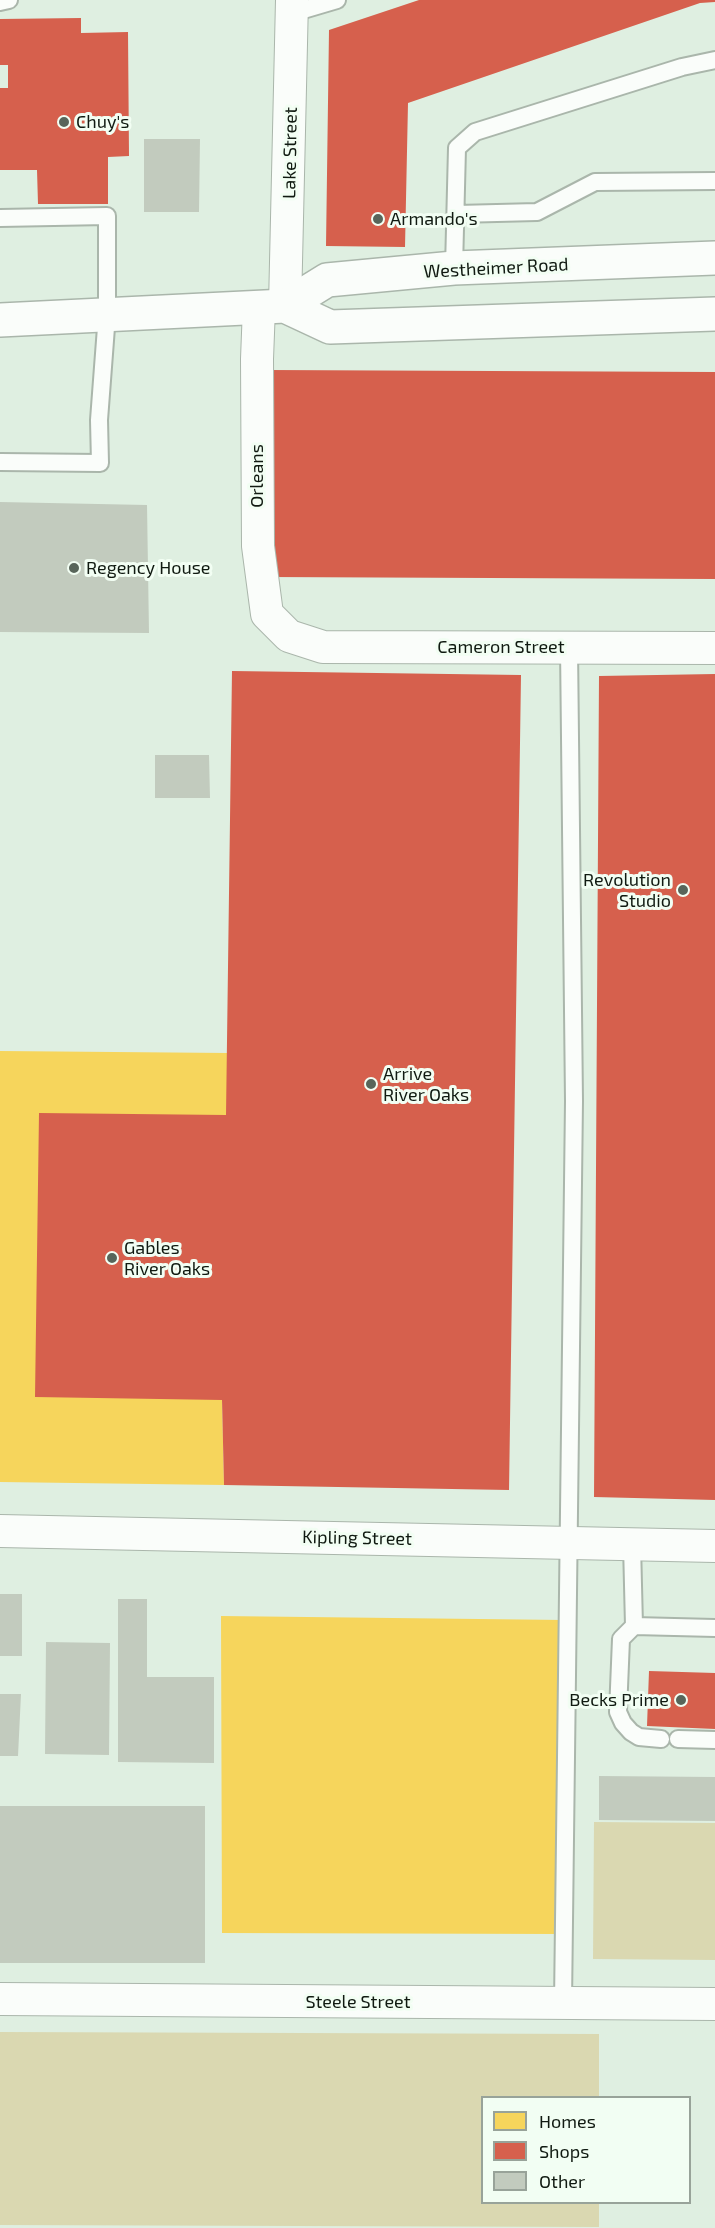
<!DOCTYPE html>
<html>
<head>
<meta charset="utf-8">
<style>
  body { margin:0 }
  #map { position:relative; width:715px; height:2228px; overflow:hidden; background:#dfefe1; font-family:"Exo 2",sans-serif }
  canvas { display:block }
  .legend { position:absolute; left:481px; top:2096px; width:210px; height:108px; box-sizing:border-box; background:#f2fef3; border:2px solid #98a399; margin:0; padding:8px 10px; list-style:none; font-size:18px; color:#101a11 }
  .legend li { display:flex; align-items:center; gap:12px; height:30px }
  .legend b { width:30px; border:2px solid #98a399 }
</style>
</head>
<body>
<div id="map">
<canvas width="715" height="2228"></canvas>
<ul class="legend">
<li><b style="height:16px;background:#f6d55c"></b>Homes</li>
<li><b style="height:16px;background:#d6604d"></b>Shops</li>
<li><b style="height:16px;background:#c2cbbe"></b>Other</li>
</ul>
</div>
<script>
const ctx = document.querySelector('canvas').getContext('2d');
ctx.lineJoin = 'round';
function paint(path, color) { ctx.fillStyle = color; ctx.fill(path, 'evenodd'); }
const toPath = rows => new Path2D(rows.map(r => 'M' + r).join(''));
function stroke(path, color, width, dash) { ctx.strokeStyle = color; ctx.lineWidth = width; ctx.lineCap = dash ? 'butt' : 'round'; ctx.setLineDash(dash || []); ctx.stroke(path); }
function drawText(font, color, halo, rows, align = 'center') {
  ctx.font = font + ' "Exo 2",sans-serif'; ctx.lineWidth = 6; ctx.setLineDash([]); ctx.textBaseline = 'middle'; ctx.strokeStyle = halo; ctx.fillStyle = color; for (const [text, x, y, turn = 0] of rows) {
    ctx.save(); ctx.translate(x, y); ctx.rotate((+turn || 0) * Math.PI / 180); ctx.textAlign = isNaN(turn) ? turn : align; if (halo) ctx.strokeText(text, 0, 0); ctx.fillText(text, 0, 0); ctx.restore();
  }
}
const green = toPath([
  [594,1822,715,1823,715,1960,593,1959],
  [0,2032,599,2034,599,2097,482,2098,482,2202,599,2203,599,2227,0,2225]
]);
const homes = toPath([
  [0,1051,228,1053,222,1400,224,1485,0,1482],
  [221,1616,564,1620,558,1934,222,1933]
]);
const shops = toPath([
  [419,0,715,0,715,2,700,3,408,103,405,247,326,246,329,30],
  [81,18,81,33,128,32,129,156,108,157,108,204,38,204,37,170,0,170,0,88,8,88,8,65,0,65,0,19],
  [268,370,715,372,715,579,267,577],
  [232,671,521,675,509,1490,224,1485,222,1400,35,1397,39,1113,226,1115],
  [715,674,715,1500,594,1497,599,676],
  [649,1671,715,1673,715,1729,647,1726]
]);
const building = toPath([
  [144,139,200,139,199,212,144,212],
  [0,502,147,505,149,633,0,632],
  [155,755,209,755,210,798,155,798],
  [0,1594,22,1594,22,1656,0,1656],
  [118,1599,147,1599,147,1677,214,1677,214,1763,118,1762],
  [46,1642,110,1643,109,1755,45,1754],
  [0,1694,21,1694,18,1756,0,1756],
  [599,1776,715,1777,715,1821,599,1820],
  [0,1806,205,1806,205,1963,0,1963]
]);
const lane = toPath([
  [0,2,9,0],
  [293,13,337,0],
  [457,214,537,212,595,182,715,181],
  [0,218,107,216,107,314,99,420,100,463,0,462],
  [454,268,457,148,475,132,682,67,715,60],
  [632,1544,634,1626,715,1628],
  [634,1626,621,1639,618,1712,623,1723,631,1732,639,1737,661,1739],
  [678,1739,715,1740],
  [563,2003,574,1101,569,647]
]);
const street = toPath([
  [285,306,292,0],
  [259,307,257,359,258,546,267,614,289,636,323,647,715,648],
  [0,1531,715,1546],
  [0,1999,715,2004]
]);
const primary = toPath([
  [285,306,327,280,454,268,715,258],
  [0,320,285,306,330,327,715,314]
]);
const markers = [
  [64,122,6,"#58655a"],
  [378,219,6,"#58655a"],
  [74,568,6,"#58655a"],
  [683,890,6,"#58655a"],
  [371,1084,6,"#58655a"],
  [112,1258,6,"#58655a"],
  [681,1700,6,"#58655a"]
];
const poiNames = [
  ["Chuy's",76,122],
  ["Armando's",390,219],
  ["Regency House",86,568],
  ["Revolution",671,880,"right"],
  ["Studio",671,901,"right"],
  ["Arrive",383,1074],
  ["River Oaks",383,1095],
  ["Gables",124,1248],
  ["River Oaks",124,1269],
  ["Becks Prime",669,1700,"right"]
];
const streetNames = [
  ["Lake Street",290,153,-89],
  ["Westheimer Road",496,268,-3],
  ["Orleans",257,476,-90],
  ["Cameron Street",501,647],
  ["Kipling Street",357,1538,1],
  ["Steele Street",358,2002]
];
paint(green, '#dad8b1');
paint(homes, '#f6d55c');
paint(shops, '#d6604d');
paint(building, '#c2cbbe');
stroke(lane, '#aab6ab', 20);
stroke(street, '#aab6ab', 34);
stroke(primary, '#aab6ab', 36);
stroke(lane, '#fafdfa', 16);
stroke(street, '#fafdfa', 32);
stroke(primary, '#fafdfa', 33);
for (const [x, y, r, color] of markers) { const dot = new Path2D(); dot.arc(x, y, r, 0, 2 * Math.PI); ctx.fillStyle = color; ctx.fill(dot); stroke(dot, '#f2fef3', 2); }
drawText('18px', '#101a11', '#f2fef3', poiNames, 'left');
drawText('18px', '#101a11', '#f2fef3', streetNames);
</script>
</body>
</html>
